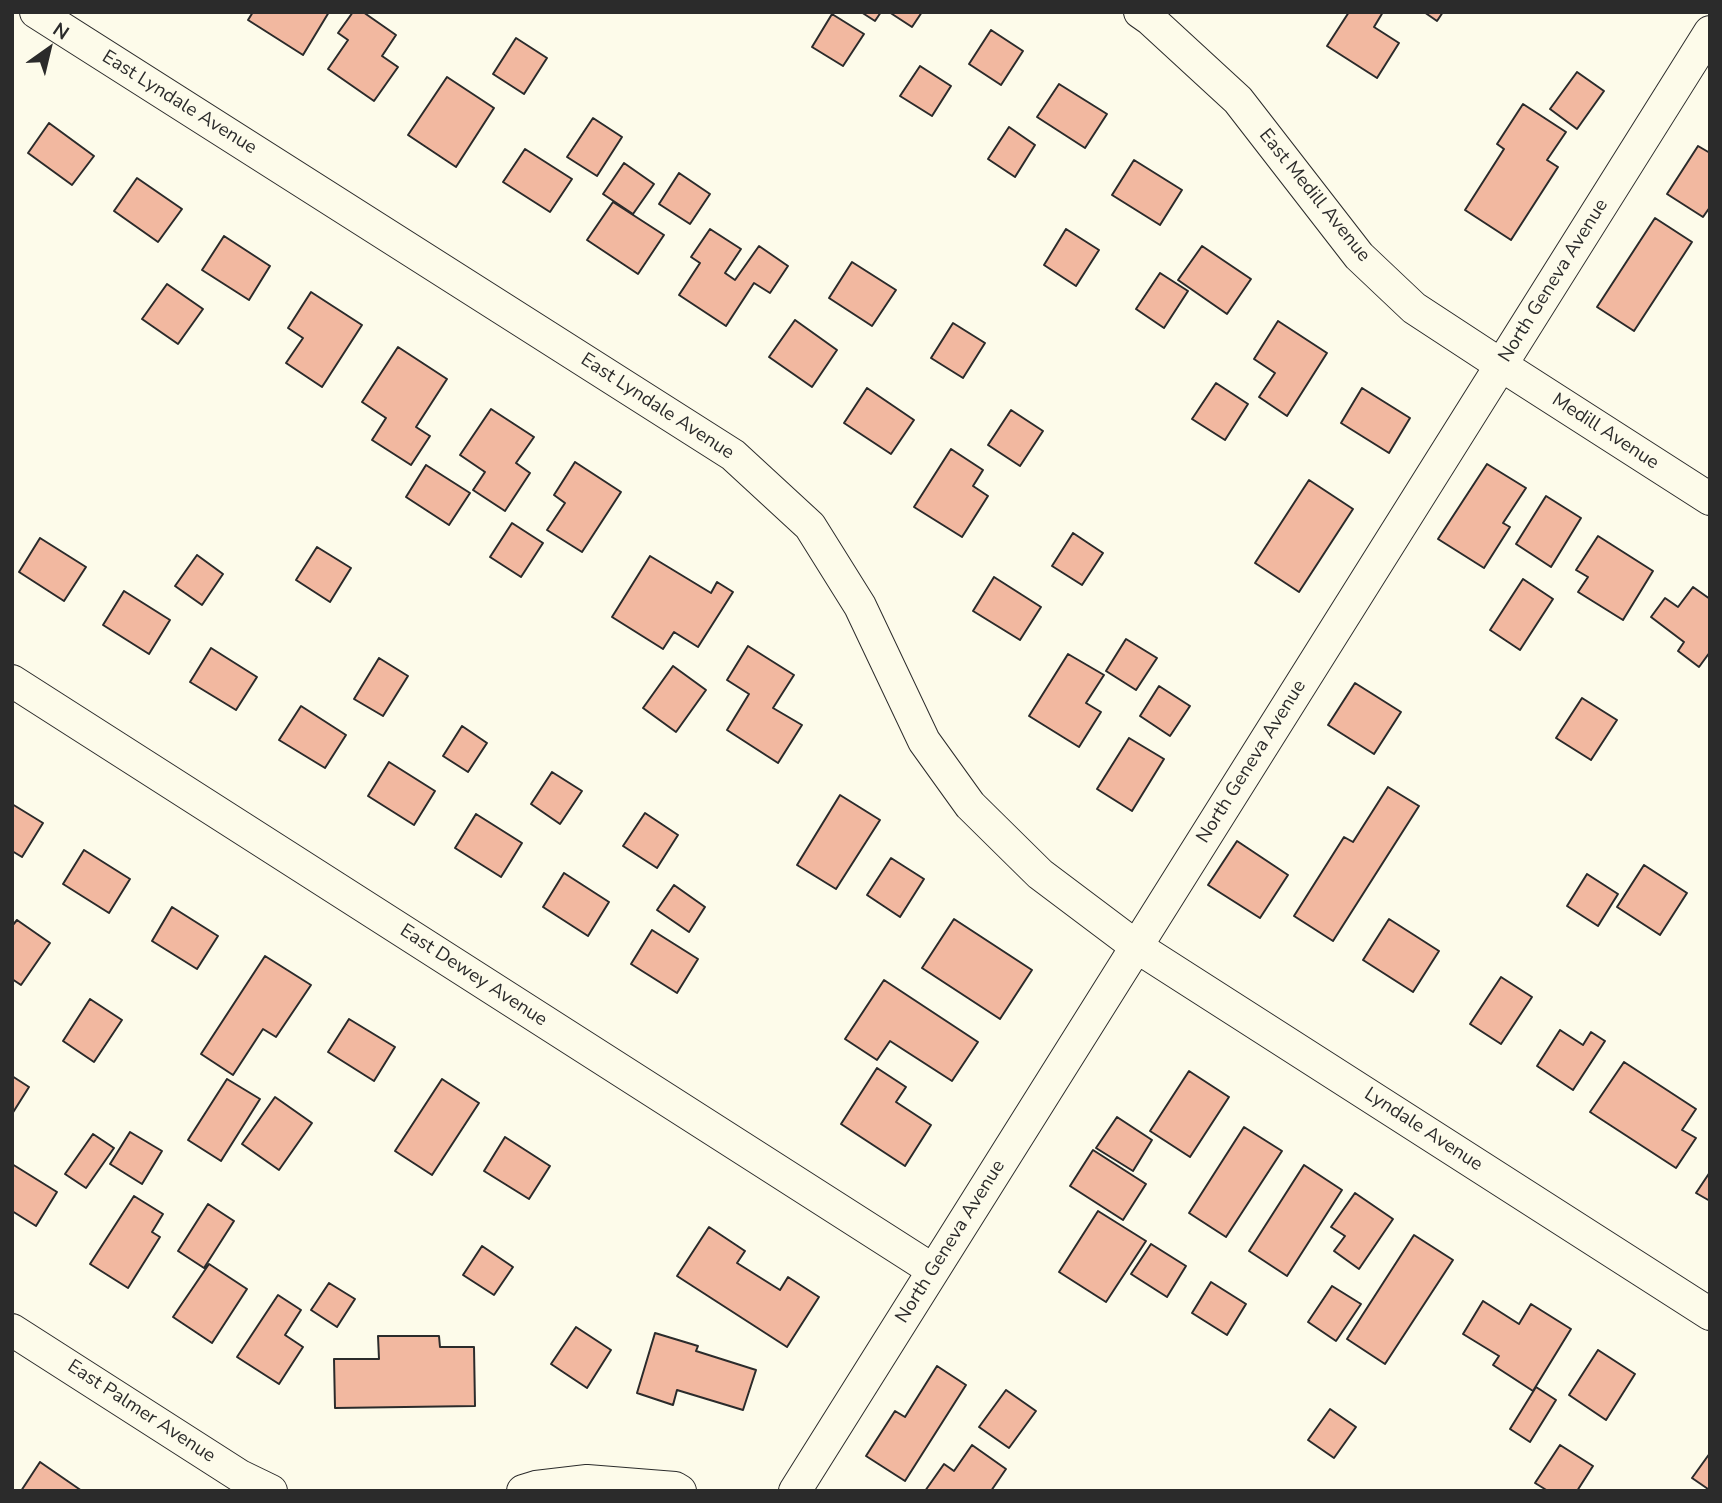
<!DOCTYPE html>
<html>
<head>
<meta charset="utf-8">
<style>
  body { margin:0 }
  #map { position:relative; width:1722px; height:1503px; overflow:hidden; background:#fdfbea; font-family:"Nunito Sans",sans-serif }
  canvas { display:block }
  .frame { position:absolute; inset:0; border:14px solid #2b2b2b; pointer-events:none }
  .north { position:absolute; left:14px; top:14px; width:70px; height:70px; -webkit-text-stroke:5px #fdfbea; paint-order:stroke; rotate:34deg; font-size:19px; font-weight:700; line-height:28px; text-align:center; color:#2b2b2b }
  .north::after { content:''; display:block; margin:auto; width:24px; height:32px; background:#2b2b2b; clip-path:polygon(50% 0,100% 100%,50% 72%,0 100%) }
</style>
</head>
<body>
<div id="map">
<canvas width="1722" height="1503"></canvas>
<div class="frame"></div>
<div class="north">N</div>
</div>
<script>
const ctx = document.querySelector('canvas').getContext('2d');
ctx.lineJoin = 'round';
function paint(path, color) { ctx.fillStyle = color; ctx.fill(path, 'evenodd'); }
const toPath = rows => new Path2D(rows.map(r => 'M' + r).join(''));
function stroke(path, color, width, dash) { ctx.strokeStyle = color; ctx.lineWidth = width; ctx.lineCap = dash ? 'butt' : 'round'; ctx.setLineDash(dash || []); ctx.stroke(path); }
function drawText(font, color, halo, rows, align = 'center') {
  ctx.font = font + ' "Nunito Sans",sans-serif'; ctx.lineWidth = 5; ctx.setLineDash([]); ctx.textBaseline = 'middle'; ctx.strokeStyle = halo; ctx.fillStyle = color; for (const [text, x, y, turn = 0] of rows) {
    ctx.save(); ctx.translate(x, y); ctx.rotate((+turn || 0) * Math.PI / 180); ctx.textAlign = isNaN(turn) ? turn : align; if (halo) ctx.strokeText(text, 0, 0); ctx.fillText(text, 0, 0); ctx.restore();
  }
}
const building = toPath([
  [253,12,329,12,303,55,248,20,253,12],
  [353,12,363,12,396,35,382,56,398,67,374,101,328,69,348,40,338,33,353,12],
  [861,12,881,12,875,21,861,12],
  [889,12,922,12,912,27,889,12],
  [1349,12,1383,12,1374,27,1399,43,1377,78,1327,46,1349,12],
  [1424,12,1443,12,1437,21,1424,12],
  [832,14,864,34,843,66,812,47,832,14],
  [991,30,1023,51,1001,85,969,64,991,30],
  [516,38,547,58,524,94,493,74,516,38],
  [920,66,951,86,932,116,900,96,920,66],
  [1577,72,1604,91,1577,129,1550,109,1577,72],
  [447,77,494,108,456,167,408,135,447,77],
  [1059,84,1107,114,1085,148,1037,117,1059,84],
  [1523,104,1566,132,1547,160,1558,167,1511,240,1465,210,1504,149,1497,144,1523,104],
  [593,118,622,137,597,176,567,157,593,118],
  [49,123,94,156,72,185,28,153,49,123],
  [1009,127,1035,145,1015,177,988,159,1009,127],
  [1698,146,1710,153,1710,207,1703,217,1667,194,1698,146],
  [525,149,572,179,550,212,503,182,525,149],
  [1134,160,1182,190,1160,225,1112,195,1134,160],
  [624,163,654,184,633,214,603,194,624,163],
  [679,173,710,194,690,224,659,204,679,173],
  [137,178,182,209,158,242,114,211,137,178],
  [613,202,664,235,638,274,587,240,613,202],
  [1655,218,1692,242,1634,331,1597,307,1655,218],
  [710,229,741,249,725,273,735,280,759,246,788,266,770,293,754,283,726,326,679,295,700,263,691,257,710,229],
  [1066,229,1099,250,1076,286,1044,265,1066,229],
  [224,236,270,266,249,300,202,270,224,236],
  [1202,246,1251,279,1227,314,1178,280,1202,246],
  [852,262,896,290,872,326,829,298,852,262],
  [1160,273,1188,291,1164,328,1136,309,1160,273],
  [167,284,203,309,178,344,142,319,167,284],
  [311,292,362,325,322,387,286,363,303,338,288,328,311,292],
  [795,320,837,350,812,387,769,357,795,320],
  [1278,321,1327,353,1287,416,1259,397,1275,373,1254,359,1278,321],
  [953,323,985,343,963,378,931,358,953,323],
  [398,347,447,379,416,427,430,436,411,465,372,440,386,418,362,402,398,347],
  [1216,383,1248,404,1225,440,1192,419,1216,383],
  [867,388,914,420,891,454,844,423,867,388],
  [1362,388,1410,418,1389,453,1341,423,1362,388],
  [491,409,534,437,516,463,530,473,505,511,473,490,485,472,460,455,491,409],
  [1011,410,1043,431,1020,466,988,445,1011,410],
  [951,449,983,470,973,486,988,496,962,537,914,507,951,449],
  [575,462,621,492,582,552,547,530,565,503,554,495,575,462],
  [1487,464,1526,488,1503,523,1510,527,1484,568,1438,539,1487,464],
  [426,465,470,493,449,525,406,497,426,465],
  [1309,480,1353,509,1299,592,1255,563,1309,480],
  [1546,496,1581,518,1551,567,1516,544,1546,496],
  [512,523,543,543,521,577,490,557,512,523],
  [1073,533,1103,553,1082,585,1052,566,1073,533],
  [1598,536,1653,571,1623,620,1578,592,1588,577,1576,570,1598,536],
  [40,538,86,567,64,601,19,572,40,538],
  [317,547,351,568,330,602,296,580,317,547],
  [197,555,223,574,202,605,175,586,197,555],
  [650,556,711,593,717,582,733,592,698,647,674,632,663,649,612,617,650,556],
  [994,577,1041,607,1020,640,973,611,994,577],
  [1523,579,1553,599,1520,650,1490,630,1523,579],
  [1693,587,1710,599,1710,652,1699,667,1678,651,1684,642,1651,617,1665,598,1678,607,1693,587],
  [124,591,170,620,149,654,103,625,124,591],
  [1126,639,1157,658,1136,690,1106,671,1126,639],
  [748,646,794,675,773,708,802,725,778,763,727,730,749,694,727,680,748,646],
  [211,648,257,677,236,710,190,682,211,648],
  [1068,654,1104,675,1086,703,1101,712,1079,747,1029,716,1068,654],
  [379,658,408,676,383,716,354,699,379,658],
  [673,666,706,690,676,732,643,708,673,666],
  [1355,683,1401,712,1374,754,1328,725,1355,683],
  [1159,686,1190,706,1170,736,1140,716,1159,686],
  [1582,698,1617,720,1591,760,1556,738,1582,698],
  [301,706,346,735,325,768,279,740,301,706],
  [462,726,487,743,468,772,443,756,462,726],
  [1129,738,1164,759,1132,811,1097,789,1129,738],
  [389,762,435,791,414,825,368,796,389,762],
  [552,772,582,791,560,824,531,804,552,772],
  [1388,787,1419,806,1333,941,1294,916,1344,837,1353,842,1388,787],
  [840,795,880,820,836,889,797,865,840,795],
  [12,804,43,823,22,857,12,851,12,804],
  [645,813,678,835,657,868,623,846,645,813],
  [476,814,522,843,501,877,455,848,476,814],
  [1237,841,1288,875,1260,918,1208,885,1237,841],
  [84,850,130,879,109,913,63,884,84,850],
  [891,858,924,879,900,917,867,895,891,858],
  [1644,865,1687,893,1660,935,1617,907,1644,865],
  [564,873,609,902,588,936,543,907,564,873],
  [1587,874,1618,894,1598,926,1567,906,1587,874],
  [674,885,705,907,689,932,657,910,674,885],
  [172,907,218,936,197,969,152,941,172,907],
  [954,919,1032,970,1000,1019,922,968,954,919],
  [1389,919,1439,951,1413,992,1363,960,1389,919],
  [17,920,50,943,21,985,12,979,12,926,17,920],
  [652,930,698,959,677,993,631,964,652,930],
  [265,956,311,985,276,1037,263,1029,233,1075,201,1054,265,956],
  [1501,977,1532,997,1501,1044,1470,1024,1501,977],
  [884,980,978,1042,952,1081,890,1041,877,1060,845,1039,884,980],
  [90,999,122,1020,94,1062,63,1041,90,999],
  [349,1019,395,1047,374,1081,328,1052,349,1019],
  [1560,1030,1583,1045,1591,1032,1605,1041,1573,1090,1537,1066,1560,1030],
  [1624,1062,1696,1109,1682,1130,1696,1138,1676,1168,1590,1112,1624,1062],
  [877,1068,906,1087,896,1102,931,1125,905,1166,841,1124,877,1068],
  [1189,1071,1229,1097,1190,1157,1150,1131,1189,1071],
  [12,1076,29,1087,12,1114,12,1076],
  [227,1079,260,1099,221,1161,188,1140,227,1079],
  [442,1079,479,1103,432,1175,395,1151,442,1079],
  [275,1097,312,1123,279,1170,242,1144,275,1097],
  [1117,1117,1152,1140,1133,1171,1096,1148,1117,1117],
  [1244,1127,1282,1151,1226,1237,1189,1213,1244,1127],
  [130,1132,162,1151,142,1184,110,1164,130,1132],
  [93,1134,114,1148,86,1188,65,1174,93,1134],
  [505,1137,550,1166,529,1199,484,1171,505,1137],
  [1093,1150,1146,1184,1123,1220,1070,1186,1093,1150],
  [12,1164,57,1192,36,1226,12,1211,12,1164],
  [1304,1165,1342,1190,1287,1276,1249,1251,1304,1165],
  [1710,1172,1710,1201,1696,1193,1710,1172],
  [1355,1193,1393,1219,1359,1269,1334,1251,1345,1236,1331,1227,1355,1193],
  [134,1196,163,1214,152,1232,160,1237,128,1288,90,1264,134,1196],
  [208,1204,234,1221,204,1268,178,1251,208,1204],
  [1098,1211,1146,1241,1106,1302,1059,1272,1098,1211],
  [709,1227,745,1251,737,1263,780,1290,788,1277,819,1297,787,1347,677,1276,709,1227],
  [1414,1235,1453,1260,1385,1364,1347,1339,1414,1235],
  [1151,1244,1186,1266,1167,1297,1131,1274,1151,1244],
  [482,1246,513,1267,494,1295,463,1275,482,1246],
  [209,1264,247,1289,212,1343,173,1317,209,1264],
  [1211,1282,1246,1304,1227,1335,1192,1313,1211,1282],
  [329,1283,355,1299,337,1327,311,1310,329,1283],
  [1332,1286,1361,1304,1336,1341,1308,1322,1332,1286],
  [278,1295,301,1310,285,1335,303,1347,279,1384,237,1357,278,1295],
  [1483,1301,1519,1324,1531,1304,1571,1329,1533,1391,1493,1365,1499,1356,1463,1334,1483,1301],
  [576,1327,611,1350,587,1388,551,1364,576,1327],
  [655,1333,698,1346,696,1351,756,1370,743,1410,677,1390,673,1405,637,1393,655,1333],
  [378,1336,439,1336,440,1347,474,1347,475,1406,335,1408,334,1359,379,1359,378,1336],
  [1598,1350,1635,1374,1606,1420,1569,1395,1598,1350],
  [937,1366,966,1385,905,1481,866,1456,895,1411,905,1417,937,1366],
  [1536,1387,1556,1400,1530,1442,1510,1429,1536,1387],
  [1006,1390,1036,1411,1009,1448,979,1427,1006,1390],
  [1330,1409,1356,1427,1334,1458,1308,1440,1330,1409],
  [972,1445,1006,1469,991,1491,925,1491,944,1464,954,1471,972,1445],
  [1560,1445,1593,1466,1577,1491,1548,1491,1535,1483,1560,1445],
  [1710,1453,1710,1491,1707,1491,1708,1489,1692,1478,1710,1453],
  [40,1462,82,1491,21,1491,40,1462]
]);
const street = toPath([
  [36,12,733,455,810,526,860,606,924,741,970,805,1040,874,1137,947,1710,1314],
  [1140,12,1150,19,1238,100,1359,256,1414,308,1501,365,1710,499],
  [12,681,933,1270],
  [12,1330,240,1476,271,1491],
  [523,1491,536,1487,587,1481,675,1488,680,1491],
  [795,1491,1710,32]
]);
const streetNames = [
  ["East Lyndale Avenue",179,103,32],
  ["East Medill Avenue",1314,196,51],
  ["North Geneva Avenue",1554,281,-58],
  ["East Lyndale Avenue",657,407,33],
  ["Medill Avenue",1605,432,33],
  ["North Geneva Avenue",1252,762,-58],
  ["East Dewey Avenue",473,976,33],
  ["Lyndale Avenue",1423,1130,33],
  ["North Geneva Avenue",951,1242,-58],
  ["East Palmer Avenue",141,1412,33]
];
paint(building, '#f2b8a0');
stroke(building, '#2b2b2b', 2);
stroke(street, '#2b2b2b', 34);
stroke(street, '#fdfbea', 32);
drawText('19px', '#2b2b2b', '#fdfbea', streetNames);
</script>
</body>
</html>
